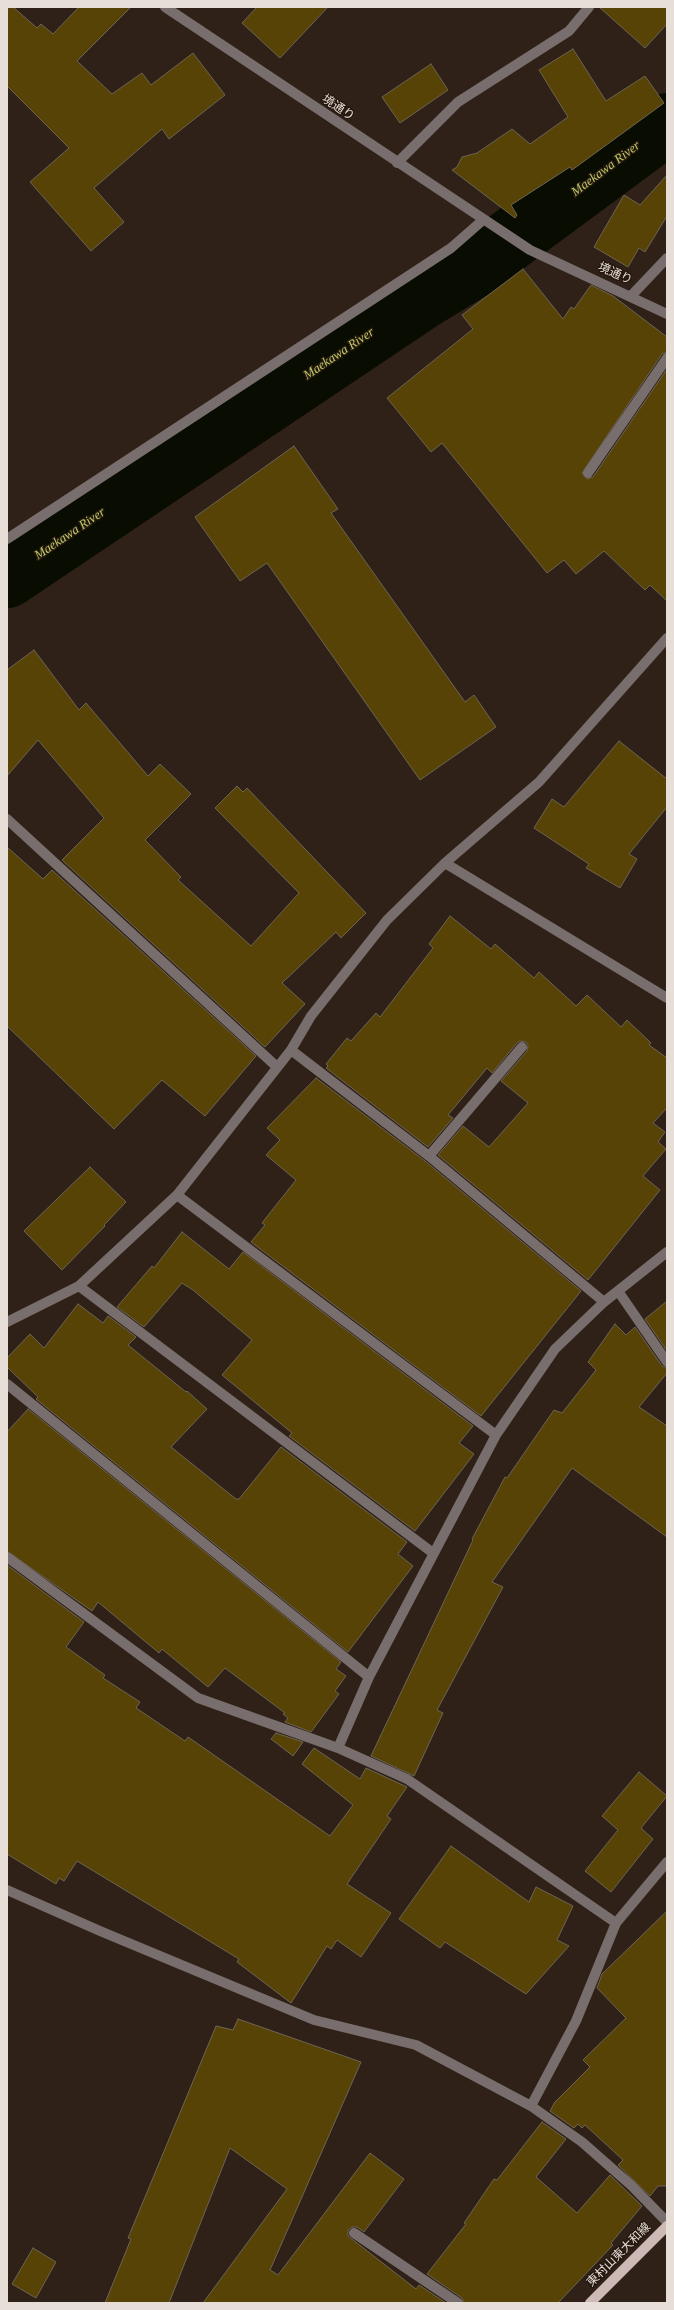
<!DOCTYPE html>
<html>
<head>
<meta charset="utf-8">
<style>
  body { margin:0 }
  #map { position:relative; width:674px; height:2310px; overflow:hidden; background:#2f2117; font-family:"Times New Roman",serif }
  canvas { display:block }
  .frame { position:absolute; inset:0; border:8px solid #e8ded8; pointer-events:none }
</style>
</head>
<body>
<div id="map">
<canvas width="674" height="2310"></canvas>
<div class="frame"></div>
</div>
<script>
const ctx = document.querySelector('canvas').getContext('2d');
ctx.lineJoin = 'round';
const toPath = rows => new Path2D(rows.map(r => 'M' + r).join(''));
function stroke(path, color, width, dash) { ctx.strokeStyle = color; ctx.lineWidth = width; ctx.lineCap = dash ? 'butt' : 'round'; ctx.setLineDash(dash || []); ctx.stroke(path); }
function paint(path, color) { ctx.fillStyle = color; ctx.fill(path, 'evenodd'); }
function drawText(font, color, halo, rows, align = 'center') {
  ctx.font = font + ' "Times New Roman","Noto Sans JP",serif'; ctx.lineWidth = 3; ctx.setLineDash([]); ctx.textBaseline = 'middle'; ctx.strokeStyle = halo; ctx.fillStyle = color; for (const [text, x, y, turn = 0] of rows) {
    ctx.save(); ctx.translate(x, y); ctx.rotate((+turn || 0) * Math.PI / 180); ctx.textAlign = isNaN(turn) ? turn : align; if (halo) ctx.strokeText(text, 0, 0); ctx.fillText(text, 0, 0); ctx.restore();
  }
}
const river = toPath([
  [7,577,423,298,472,268,667,124]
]);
const building = toPath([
  [7,7,13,7,37,28,41,24,53,34,79,7,131,7,77,61,112,94,142,73,151,85,193,53,225,95,169,139,162,129,94,188,124,222,91,251,30,182,69,148,7,86,7,7],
  [257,7,328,7,280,58,242,23,257,7],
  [599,7,667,7,667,24,645,48,599,7],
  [573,49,606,101,645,76,664,103,572,170,570,167,511,205,517,215,515,218,452,170,457,167,462,157,477,153,512,129,530,144,568,117,539,70,573,49],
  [431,64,448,90,400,123,382,97,431,64],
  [667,175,667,216,645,252,639,248,628,267,594,247,624,195,640,205,667,175],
  [523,269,563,319,571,307,574,309,591,285,613,296,667,337,667,352,662,354,582,473,587,479,593,477,667,369,667,601,650,585,645,590,604,551,576,574,564,560,547,573,442,443,431,452,387,398,473,329,462,315,523,269],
  [294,446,338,509,331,513,465,702,474,695,496,727,420,780,267,563,240,581,195,517,294,446],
  [34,650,79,710,86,703,148,776,160,764,191,794,145,840,181,877,178,880,251,946,299,893,215,808,237,786,243,792,247,788,366,913,341,938,336,932,282,983,305,1004,265,1047,62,860,104,818,38,740,7,776,7,670,34,650],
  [619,741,667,779,667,807,629,854,637,859,620,888,586,868,589,864,534,828,552,799,564,807,619,741],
  [7,847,43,879,52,870,256,1056,205,1116,162,1080,114,1129,7,1026,7,847],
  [450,916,491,949,495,944,534,978,539,972,576,1006,587,995,621,1027,627,1020,651,1043,649,1045,667,1058,667,1108,653,1123,665,1132,658,1142,666,1149,643,1176,660,1190,588,1280,438,1155,463,1126,489,1147,528,1103,501,1081,527,1051,528,1045,526,1042,520,1041,517,1043,492,1073,487,1068,448,1115,453,1118,428,1147,326,1068,328,1066,326,1064,347,1038,351,1041,376,1013,380,1017,433,948,429,944,450,916],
  [316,1078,425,1161,581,1291,481,1416,251,1242,265,1225,262,1223,296,1180,266,1155,280,1140,267,1128,316,1078],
  [90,1167,126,1202,104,1225,105,1226,62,1270,24,1231,90,1167],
  [182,1232,229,1269,243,1252,473,1426,459,1443,474,1454,415,1531,289,1436,292,1433,222,1375,252,1340,193,1290,182,1283,144,1327,117,1307,152,1266,154,1268,182,1232],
  [667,1301,667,1351,645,1319,667,1301],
  [78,1304,103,1323,108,1316,136,1337,128,1345,186,1392,187,1391,207,1409,171,1447,236,1499,239,1499,281,1447,407,1542,398,1554,413,1566,348,1652,36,1399,38,1397,7,1367,7,1358,30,1334,44,1348,78,1304],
  [615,1324,626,1335,635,1327,662,1366,667,1368,667,1373,639,1407,667,1426,667,1537,572,1468,492,1582,503,1587,437,1710,443,1713,414,1776,371,1756,473,1540,472,1539,505,1477,507,1478,554,1410,562,1413,596,1370,588,1362,615,1324],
  [28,1409,341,1662,336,1669,346,1676,335,1691,339,1694,311,1732,285,1722,288,1718,283,1714,285,1713,225,1668,208,1687,162,1649,159,1653,98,1602,92,1611,7,1551,7,1432,28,1409],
  [7,1565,84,1622,66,1647,105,1675,103,1678,140,1702,136,1708,185,1741,188,1737,330,1836,353,1805,302,1764,314,1748,360,1779,366,1768,407,1787,387,1816,391,1819,347,1884,391,1913,361,1957,337,1940,331,1949,327,1946,291,2003,237,1962,239,1959,77,1861,64,1881,59,1878,56,1884,7,1854,7,1565],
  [276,1733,303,1742,293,1756,271,1739,276,1733],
  [639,1772,667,1796,641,1828,653,1839,611,1892,585,1871,618,1830,602,1816,639,1772],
  [451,1846,529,1902,536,1887,573,1906,557,1940,569,1946,526,1994,445,1942,440,1948,399,1919,451,1846],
  [667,1911,667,2186,658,2186,650,2196,618,2165,623,2160,585,2125,582,2128,578,2124,574,2128,550,2111,555,2102,590,2067,583,2060,626,2018,597,1988,602,1974,667,1911],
  [238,2019,361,2062,270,2270,278,2275,370,2153,404,2179,364,2232,357,2227,352,2227,348,2230,348,2236,416,2289,419,2285,446,2303,203,2303,287,2189,230,2148,169,2303,105,2303,131,2239,128,2238,216,2026,233,2030,238,2019],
  [542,2122,566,2139,536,2177,577,2213,610,2175,642,2206,611,2243,613,2245,558,2303,464,2303,462,2298,427,2274,466,2224,464,2223,494,2179,497,2180,542,2122],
  [33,2248,56,2262,36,2298,12,2284,33,2248]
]);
const minor = toPath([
  [165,7,530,250,667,314],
  [397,163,458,102,569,31,589,7],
  [631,296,667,258],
  [588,473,667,358],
  [7,539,451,248,483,220],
  [7,819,277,1067],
  [445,863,667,998],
  [291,1050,429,1156,604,1302],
  [429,1156,522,1047],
  [177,1195,496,1435],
  [79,1286,433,1553],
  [618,1291,667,1362],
  [7,1322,79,1286,177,1195,291,1050,311,1016,387,920,445,863,539,782,667,638],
  [7,1384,369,1677],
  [7,1557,198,1698,338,1748,407,1779,616,1923],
  [338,1748,369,1677,496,1435,555,1349,604,1302,667,1252],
  [7,1890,100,1931,314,2020,416,2045,531,2106,582,2142,632,2186,667,2222],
  [531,2106,576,2021,616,1923,667,1862],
  [354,2233,458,2303]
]);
const major = toPath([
  [590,2303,667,2226]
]);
const streetNames = [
  ["境通り",338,108,34],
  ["境通り",615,274,24],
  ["東村山東大和線",619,2255,-45]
];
const waterNames = [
  ["Maekawa River",606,169,-37],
  ["Maekawa River",339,354,-34],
  ["Maekawa River",70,534,-34]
];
stroke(river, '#090c00', 62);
paint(building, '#584307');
stroke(building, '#6c6554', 1);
stroke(minor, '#786e6d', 10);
stroke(major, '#cdb9b6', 10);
drawText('12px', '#e8ded8', '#25180e', streetNames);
drawText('italic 13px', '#bac966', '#25180e', waterNames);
</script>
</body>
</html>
